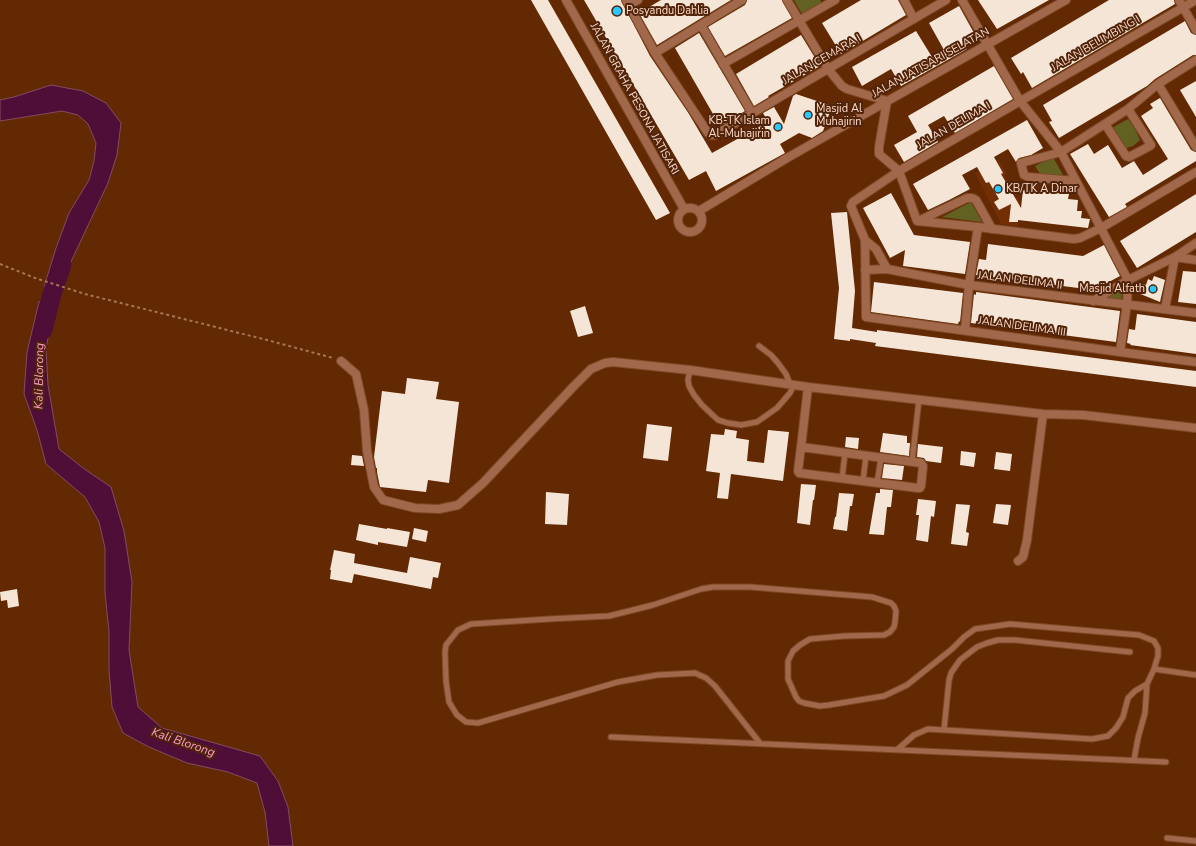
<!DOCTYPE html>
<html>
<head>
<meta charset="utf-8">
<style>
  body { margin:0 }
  canvas { display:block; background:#622903 }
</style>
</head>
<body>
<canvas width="1196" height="846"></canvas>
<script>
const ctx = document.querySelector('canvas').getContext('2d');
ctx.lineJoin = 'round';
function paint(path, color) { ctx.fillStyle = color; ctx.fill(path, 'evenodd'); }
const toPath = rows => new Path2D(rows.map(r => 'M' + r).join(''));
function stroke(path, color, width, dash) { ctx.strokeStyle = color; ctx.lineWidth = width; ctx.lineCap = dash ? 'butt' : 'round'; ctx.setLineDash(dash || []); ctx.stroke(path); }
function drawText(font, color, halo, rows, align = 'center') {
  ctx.font = font + ' "Nunito Sans",sans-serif'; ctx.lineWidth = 4; ctx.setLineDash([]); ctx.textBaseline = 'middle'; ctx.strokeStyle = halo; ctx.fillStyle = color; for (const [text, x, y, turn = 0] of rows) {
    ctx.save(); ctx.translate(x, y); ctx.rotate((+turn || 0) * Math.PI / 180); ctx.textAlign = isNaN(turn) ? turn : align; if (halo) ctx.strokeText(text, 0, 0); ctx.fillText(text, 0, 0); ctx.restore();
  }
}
const built = toPath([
  [998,159,1007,174,1004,176,1020,202,1018,228,1001,224,975,173]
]);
const green = toPath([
  [794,0,820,0,822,3,802,14],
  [1128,119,1135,129,1140,140,1133,146,1126,148,1112,128],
  [1053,157,1063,175,1042,177,1035,166],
  [971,202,982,222,942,217],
  [1123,287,1121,302,1103,300]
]);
const water = toPath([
  [51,85,83,91,106,103,121,123,117,155,108,183,68,268,62,291,44,287,56,248,69,213,89,180,94,161,96,143,88,124,78,115,62,111,0,121,0,100,14,97,51,85],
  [39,302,54,305,46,349,48,385,59,449,83,468,111,487,124,531,132,582,129,650,138,707,162,728,260,756,278,781,288,807,293,846,269,846,265,812,257,783,228,772,187,763,149,747,123,733,112,707,109,670,109,631,105,593,105,548,99,522,85,497,46,464,37,430,24,394,27,352,39,302]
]);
const river = toPath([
  [43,330,52,294,62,265]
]);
const building = toPath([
  [531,0,548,0,670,213,656,220],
  [584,0,621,0,650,56,689,114,712,153,768,122,763,113,774,107,784,124,793,96,796,94,832,106,823,131,812,138,799,133,780,144,785,153,716,191,706,171,689,180],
  [661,0,731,0,657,45,639,13],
  [747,0,782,0,792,18,725,56,708,27,745,5],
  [861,0,898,0,906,15,841,54,822,23],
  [978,0,1049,0,997,29],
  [1109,0,1174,0,1175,4,1032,88,1023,72,1021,74,1011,58],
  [959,6,974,33,962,40,967,49,901,86,891,69,862,86,852,67,916,31,932,57,944,50,929,23],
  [1185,21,1191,33,1196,35,1196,55,1193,55,1155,79,1147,86,1059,138,1049,122,1052,121,1043,105],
  [699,33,745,111,720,126,675,48],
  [801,35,820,66,775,92,768,96,769,97,754,106,736,74],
  [994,66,1013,99,955,133,944,116,928,125,938,142,904,162,894,145,917,132,908,116],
  [1196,81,1196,117,1180,90],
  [1160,98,1191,150,1196,152,1196,161,1125,204,1127,207,1109,217,1070,154,1088,144,1094,154,1108,145,1122,168,1134,161,1143,175,1168,159,1141,116,1153,108,1150,104],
  [1027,120,1043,148,1031,155,1019,158,1016,162,1008,149,994,157,1003,173,1001,174,1021,208,1023,190,1039,192,1039,190,1069,194,1068,199,1078,200,1077,211,1082,211,1081,218,1090,219,1088,228,1018,220,1018,222,1009,222,1011,204,999,210,994,202,999,199,989,182,986,183,977,167,962,175,970,189,949,200,928,210,913,184],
  [891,193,914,235,970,242,965,274,903,266,905,250,890,258,863,208],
  [1196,194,1196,232,1137,268,1120,241],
  [847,212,855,291,852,328,877,332,877,330,1196,371,1196,387,875,346,876,343,850,339,850,341,834,339,839,288,831,213],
  [988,244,1083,256,1104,245,1120,276,1094,290,976,275,979,259,986,260],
  [1183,271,1196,272,1196,304,1178,302],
  [1154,276,1165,280,1160,302,1138,293,1142,284,1146,285,1148,279,1152,281],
  [874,282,963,293,960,322,959,321,958,324,871,312],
  [976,292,1120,311,1116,342,971,323,974,294,976,295],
  [585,306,593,333,578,337,570,311],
  [1137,314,1196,322,1196,354,1130,345,1131,344,1127,343,1129,329,1135,330],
  [407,378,439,382,436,399,459,402,449,483,428,480,426,492,380,487,377,472,377,468,376,468,374,457,382,391,405,394],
  [647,424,672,427,668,461,643,458],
  [725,429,737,431,736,438,749,440,747,461,764,463,768,430,789,432,783,481,731,474,728,499,717,498,720,473,706,471,711,434,724,435],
  [883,433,907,436,907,443,910,443,909,456,880,452],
  [846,437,859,438,858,449,845,447],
  [918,444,943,447,941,463,926,461,924,458,917,457],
  [961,451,976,453,974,467,960,465],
  [996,452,1012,454,1010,471,994,469],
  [352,455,362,456,364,466,351,465],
  [884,464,904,466,902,480,882,478],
  [801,484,816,485,814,500,813,500,810,525,797,523],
  [880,489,893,490,891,507,887,507,884,535,869,534,876,493,880,493],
  [546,492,569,494,567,525,545,524],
  [839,493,854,494,852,506,850,506,847,531,833,529,835,517,836,517],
  [918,499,936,501,934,517,931,516,928,542,916,540,919,515,916,515],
  [956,504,970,505,966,532,969,533,967,546,951,544],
  [996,504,1011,505,1008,525,993,523],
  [359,524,387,529,387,528,410,532,407,547,378,542,378,545,356,540],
  [414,528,428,531,426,542,412,539],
  [334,550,355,554,354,563,407,573,410,557,441,563,438,578,433,577,431,589,354,574,352,583,330,579,331,570,330,570],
  [17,589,19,606,8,608,7,600,1,601,0,592]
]);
const path = toPath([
  [0,264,35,278,85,294,267,340,333,358]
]);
const lane = toPath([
  [759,346,771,355,778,363,786,374,790,384],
  [690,370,688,380,689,386,694,395,702,405,718,420,728,423,741,425,757,422,777,408,790,393,794,385],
  [912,462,919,399],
  [842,479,845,453],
  [863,481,866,456],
  [877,483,881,458],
  [1154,669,1196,675],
  [944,730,949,680,951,673,960,660,977,647,987,643,998,640,1015,640,1130,652],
  [611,737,1166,762],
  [760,743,715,686,706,678,695,673,657,675,618,682,478,723,466,722,457,715,449,702,446,681,445,652,446,645,458,630,471,624,549,619,609,616,653,605,701,589,713,587,750,587,872,597,891,603,894,606,896,611,895,622,894,627,890,632,884,635,844,636,810,639,800,645,793,651,788,661,788,679,796,697,799,701,804,703,820,706,829,705,884,696,907,685,952,649,964,637,975,629,1010,624,1139,635,1154,641,1158,648,1158,656,1154,669,1147,684,1145,713,1138,738,1134,760],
  [898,749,914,735,928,729,1092,739,1108,736,1116,728,1123,717,1128,698,1135,691,1147,684],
  [1167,838,1196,841]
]);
const street = toPath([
  [566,0,684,209],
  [626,0,655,53,708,133,711,135,715,135,946,0],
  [787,0,828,69,842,86,847,89,887,101,879,147,879,154,899,171,917,221,978,227,1074,239,1080,238,1101,228,1196,172],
  [904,0,914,19],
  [962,0,1020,101,1061,152,1128,280,1093,301],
  [1179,0,1196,30],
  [1196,0,899,171,853,202,851,206,865,240,866,317,1120,352,1196,362],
  [629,5,638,0],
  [701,25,752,113],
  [655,53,742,0],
  [723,64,835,0],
  [1158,84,1196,147],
  [1105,124,1126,156,1129,157,1150,146,1151,145,1128,109],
  [1076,181,1028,177,1024,175,1021,163,1061,152,1128,109,1158,84,1196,60],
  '678 220a12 12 0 1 1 24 0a12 12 0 1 1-24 0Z',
  [699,211,787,158,1066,0],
  [918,221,967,198,972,198,976,200,992,229],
  [865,240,876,249,887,269,969,285,1196,313],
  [865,270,887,269],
  [1165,309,1175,257,1196,260],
  [965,330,969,285,978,227],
  [1120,352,1127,304,1128,280,1175,257,1196,243],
  [341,361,356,374,364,410,367,451,374,487,383,500,415,508,439,509,458,505,483,483,573,387,591,369,605,363,613,362,690,370,808,387,1043,414,1083,415,1196,428],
  [801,447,921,463,923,466,921,486,920,488,918,488,799,473,798,471,801,447,808,387],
  [1018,561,1023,557,1027,540,1043,414]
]);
const markers = [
  [617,11,5,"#27c8ff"],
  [808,115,4,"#27c8ff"],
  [778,127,4,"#27c8ff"],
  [998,189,4,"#27c8ff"],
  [1153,289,4,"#27c8ff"]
];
const poiNames = [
  ["Posyandu Dahlia",626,11],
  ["Masjid Al",816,109],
  ["Muhajirin",816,122],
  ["KB-TK Islam",770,121,"right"],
  ["Al-Muhajirin",770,134,"right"],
  ["KB/TK A Dinar",1006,189],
  ["Masjid Alfath",1145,289,"right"]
];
const streetNames = [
  ["JALAN BELIMBING I",1096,44,-30],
  ["JALAN CEMARA I",822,60,-30],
  ["JALAN JATISARI SELATAN",931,63,-29],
  ["JALAN GRAHA PESONA JATISARI",634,99,61],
  ["JALAN DELIMA I",954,126,-30],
  ["JALAN DELIMA II",1020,281,7],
  ["JALAN DELIMA III",1022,327,8]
];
const waterNames = [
  ["Kali Blorong",40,376,-89],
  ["Kali Blorong",183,743,19]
];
paint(built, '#712f03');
paint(green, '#636121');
paint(water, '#4f0e37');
stroke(water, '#834b62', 1);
stroke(river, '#4f0e37', 19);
paint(building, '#f5e5d6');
stroke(lane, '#7e4926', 7);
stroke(street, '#7e4926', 10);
stroke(path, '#a57558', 2, [3, 3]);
stroke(lane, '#a2684b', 5);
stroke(street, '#a2684b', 8);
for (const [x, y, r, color] of markers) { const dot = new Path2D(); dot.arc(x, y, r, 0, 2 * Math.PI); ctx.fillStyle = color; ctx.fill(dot); stroke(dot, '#50240a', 1.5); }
drawText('11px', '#fdd9c7', '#50240a', poiNames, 'left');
drawText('11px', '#fdd9c7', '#50240a', streetNames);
drawText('italic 12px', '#fc9ccf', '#50240a', waterNames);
</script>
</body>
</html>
